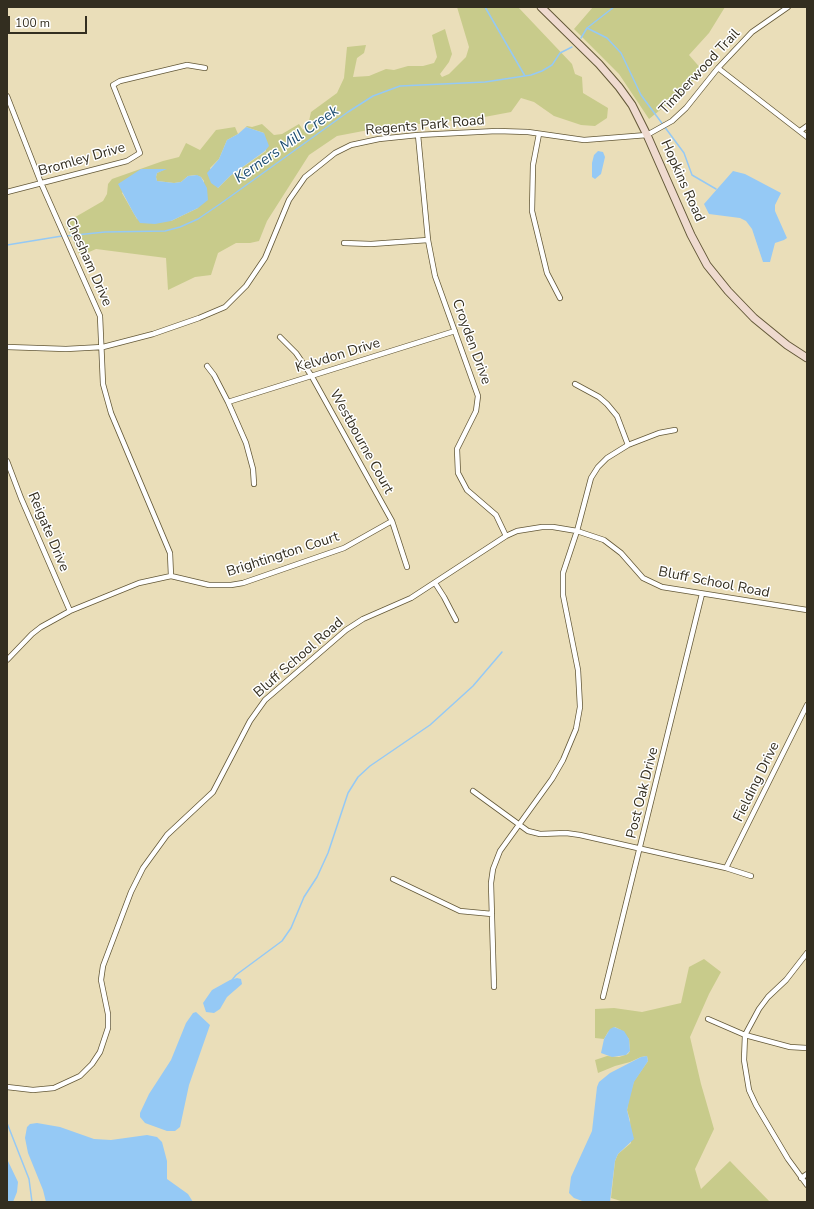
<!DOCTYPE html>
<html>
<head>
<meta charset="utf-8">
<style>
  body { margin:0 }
  #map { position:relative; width:814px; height:1209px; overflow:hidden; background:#eadeb9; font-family:"Nunito Sans",sans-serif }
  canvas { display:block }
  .frame { position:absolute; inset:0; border:8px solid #332e20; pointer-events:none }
  .scale { position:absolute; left:8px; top:16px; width:79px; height:18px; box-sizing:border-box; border:2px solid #332e20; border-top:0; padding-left:5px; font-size:12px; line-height:14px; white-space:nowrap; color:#332e20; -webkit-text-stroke:3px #fff; paint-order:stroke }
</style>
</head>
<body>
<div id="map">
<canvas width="814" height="1209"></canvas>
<div class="frame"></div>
<div class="scale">100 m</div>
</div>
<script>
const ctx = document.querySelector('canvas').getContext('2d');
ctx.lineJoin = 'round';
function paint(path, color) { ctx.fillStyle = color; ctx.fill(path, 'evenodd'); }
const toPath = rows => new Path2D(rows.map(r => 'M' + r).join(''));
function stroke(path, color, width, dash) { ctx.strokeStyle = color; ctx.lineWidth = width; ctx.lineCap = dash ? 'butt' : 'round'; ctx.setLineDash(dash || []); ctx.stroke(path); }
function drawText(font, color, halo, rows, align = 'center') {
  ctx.font = font + ' "Nunito Sans",sans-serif'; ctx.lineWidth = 3; ctx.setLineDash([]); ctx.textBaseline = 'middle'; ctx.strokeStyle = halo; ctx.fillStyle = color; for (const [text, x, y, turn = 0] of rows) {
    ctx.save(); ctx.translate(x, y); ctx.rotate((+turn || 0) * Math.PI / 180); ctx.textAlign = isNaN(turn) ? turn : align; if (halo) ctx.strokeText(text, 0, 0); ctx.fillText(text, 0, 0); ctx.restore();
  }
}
const green = toPath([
  [457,7,518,7,572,64,575,74,582,77,583,93,608,108,607,118,595,126,581,125,554,116,534,102,521,98,511,112,479,118,379,128,337,136,309,155,267,221,259,241,250,243,236,243,218,253,211,275,195,277,168,290,166,258,96,249,80,256,65,223,103,201,107,194,108,184,112,179,163,161,179,157,186,143,200,150,216,130,235,127,238,134,247,126,252,127,262,124,274,135,282,134,299,124,303,130,309,121,311,112,337,93,344,78,347,47,366,45,364,53,357,58,353,77,369,76,386,69,394,70,408,66,423,66,434,63,437,57,432,35,445,29,452,54,449,62,440,74,442,77,449,74,466,57,469,47],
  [246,127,264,133,266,151,230,176,218,188,210,168,219,159,227,140,238,134],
  [146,169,165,169,157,173,156,177,157,181,174,183,181,182,188,176,195,175,201,177,204,181,198,208,171,221,137,219,122,193],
  [593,7,725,7,709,33,689,55,703,71,680,94,649,119,619,74,574,29],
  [704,959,721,972,709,994,690,1037,701,1084,714,1129,695,1169,701,1189,730,1161,770,1202,624,1202,611,1198,615,1161,618,1154,631,1143,630,1120,627,1110,629,1098,634,1081,648,1061,647,1056,641,1057,630,1062,615,1066,598,1073,595,1060,607,1056,619,1057,628,1054,630,1051,629,1039,621,1030,615,1027,608,1032,604,1039,595,1038,595,1009,614,1008,642,1012,681,1003,689,967]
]);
const water = toPath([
  [246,127,264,133,269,146,265,151,230,176,218,188,211,183,207,173,219,159,227,140,238,134],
  [598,151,603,152,605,157,601,174,595,179,592,177,592,163,594,155],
  [141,169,167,169,157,173,156,177,157,181,174,183,181,182,188,176,197,175,201,177,207,188,208,200,198,208,171,221,155,224,140,223,134,214,118,184],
  [733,171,745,174,781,193,775,205,775,211,787,238,784,240,775,243,770,262,763,262,752,229,746,221,740,218,709,214,704,204],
  [237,978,241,979,242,984,227,997,220,1009,214,1013,206,1012,203,1003,212,990,230,980],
  [196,1012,210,1025,189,1085,180,1127,175,1131,167,1131,145,1123,140,1117,140,1113,149,1094,171,1060,186,1023,193,1013],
  [614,1027,624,1031,629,1039,630,1051,626,1055,612,1057,601,1053,604,1039,610,1029],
  [647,1056,648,1061,634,1082,627,1110,634,1139,618,1154,615,1161,610,1202,585,1202,574,1198,569,1193,571,1177,592,1131,597,1087,599,1082,610,1073,641,1057],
  [37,1123,60,1127,94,1139,111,1140,147,1135,157,1137,162,1142,167,1161,167,1179,188,1194,193,1202,46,1202,43,1190,28,1153,25,1138,27,1127,30,1124],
  [7,1159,18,1182,17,1192,13,1202,7,1202]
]);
const stream = toPath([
  [485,7,525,76],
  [587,28,607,38,621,53,641,95,684,153,692,175,716,189],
  [581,38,587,28,614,7],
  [66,236,105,232,165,231,180,227,198,219,220,204,348,112,373,96,400,86,485,82,531,75,542,71,552,65,560,53,572,47],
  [7,245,62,236],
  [232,980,236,975,282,941,291,928,304,897,317,877,328,853,348,793,358,777,370,766,430,725,473,686,502,652],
  [7,1123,29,1179,32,1202]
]);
const street = toPath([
  [718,68,807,137],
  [7,96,41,183,100,316,103,384,111,413,170,553,171,576],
  [800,131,807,126],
  [539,134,533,165,532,211,547,273,560,298],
  [418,135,428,240,435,276,478,396,476,411,457,449,458,473,467,490,496,515,506,536],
  [7,192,127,161,140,153,113,85,120,81,187,65,205,68],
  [344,243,371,244,428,240],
  [280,337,296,353,311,375,392,521,407,567],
  [7,347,66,349,103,347,153,334,199,318,225,307,246,286,265,258,289,200,305,177,335,153,351,145,379,139,418,135,497,131,528,132,584,140,647,135,672,121,686,108,718,68,752,32,788,7],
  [207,366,214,375,228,402,246,443,253,469,254,484],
  [575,384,599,397,607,404,617,416,628,445],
  [228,402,455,331],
  [7,461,21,498,70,611],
  [435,583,444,597,456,620],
  [7,660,32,634,41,627,70,611,139,583,171,576,209,585,231,585,243,583,344,548,392,521],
  [473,791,528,831,540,834,566,833,580,835,726,868,751,876],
  [726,868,807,705],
  [393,879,460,911,492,914],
  [807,953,786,980,768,997,759,1009,745,1035,744,1060,749,1090,756,1105,788,1159,807,1185],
  [494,987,491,883,493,869,500,851,552,779,563,760,576,729,580,707,578,670,563,595,563,573,577,531,591,478,598,467,607,458,628,445,659,433,675,430],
  [603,997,702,594],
  [708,1019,745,1035,790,1047,807,1048],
  [7,1087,33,1090,54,1088,80,1076,92,1064,100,1052,108,1028,108,1014,101,980,103,966,131,892,143,868,167,835,213,792,250,721,265,700,346,630,363,619,411,598,506,536,517,531,542,527,553,527,577,531,604,540,621,553,643,578,662,587,807,610],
  [801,1178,807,1174]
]);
const secondary = toPath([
  [541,7,599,64,619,87,632,105,647,135,691,235,707,265,728,291,754,318,787,345,807,358]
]);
const streetNames = [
  ["Timberwood Trail",700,72,-47],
  ["Regents Park Road",425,126,-5],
  ["Bromley Drive",82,160,-16],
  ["Hopkins Road",682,181,66],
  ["Chesham Drive",88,262,66],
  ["Croyden Drive",471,342,70],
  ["Kelvdon Drive",338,356,-17],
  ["Westbourne Court",361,442,61],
  ["Reigate Drive",48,532,67],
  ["Brightington Court",283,555,-18],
  ["Bluff School Road",714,583,11],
  ["Bluff School Road",299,658,-41],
  ["Fielding Drive",757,782,-64],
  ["Post Oak Drive",643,793,-76]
];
const waterNames = [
  ["Kerners Mill Creek",287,145,-35]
];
paint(green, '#c8cb8b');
paint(water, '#95c9f5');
stroke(stream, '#95c9f5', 1.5);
stroke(street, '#635838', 6);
stroke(secondary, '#635838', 9);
stroke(street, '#fff', 4.5);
stroke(secondary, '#efdacf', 7);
drawText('14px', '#332e20', '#fff', streetNames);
drawText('italic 15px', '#1d4e72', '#fff', waterNames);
</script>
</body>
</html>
